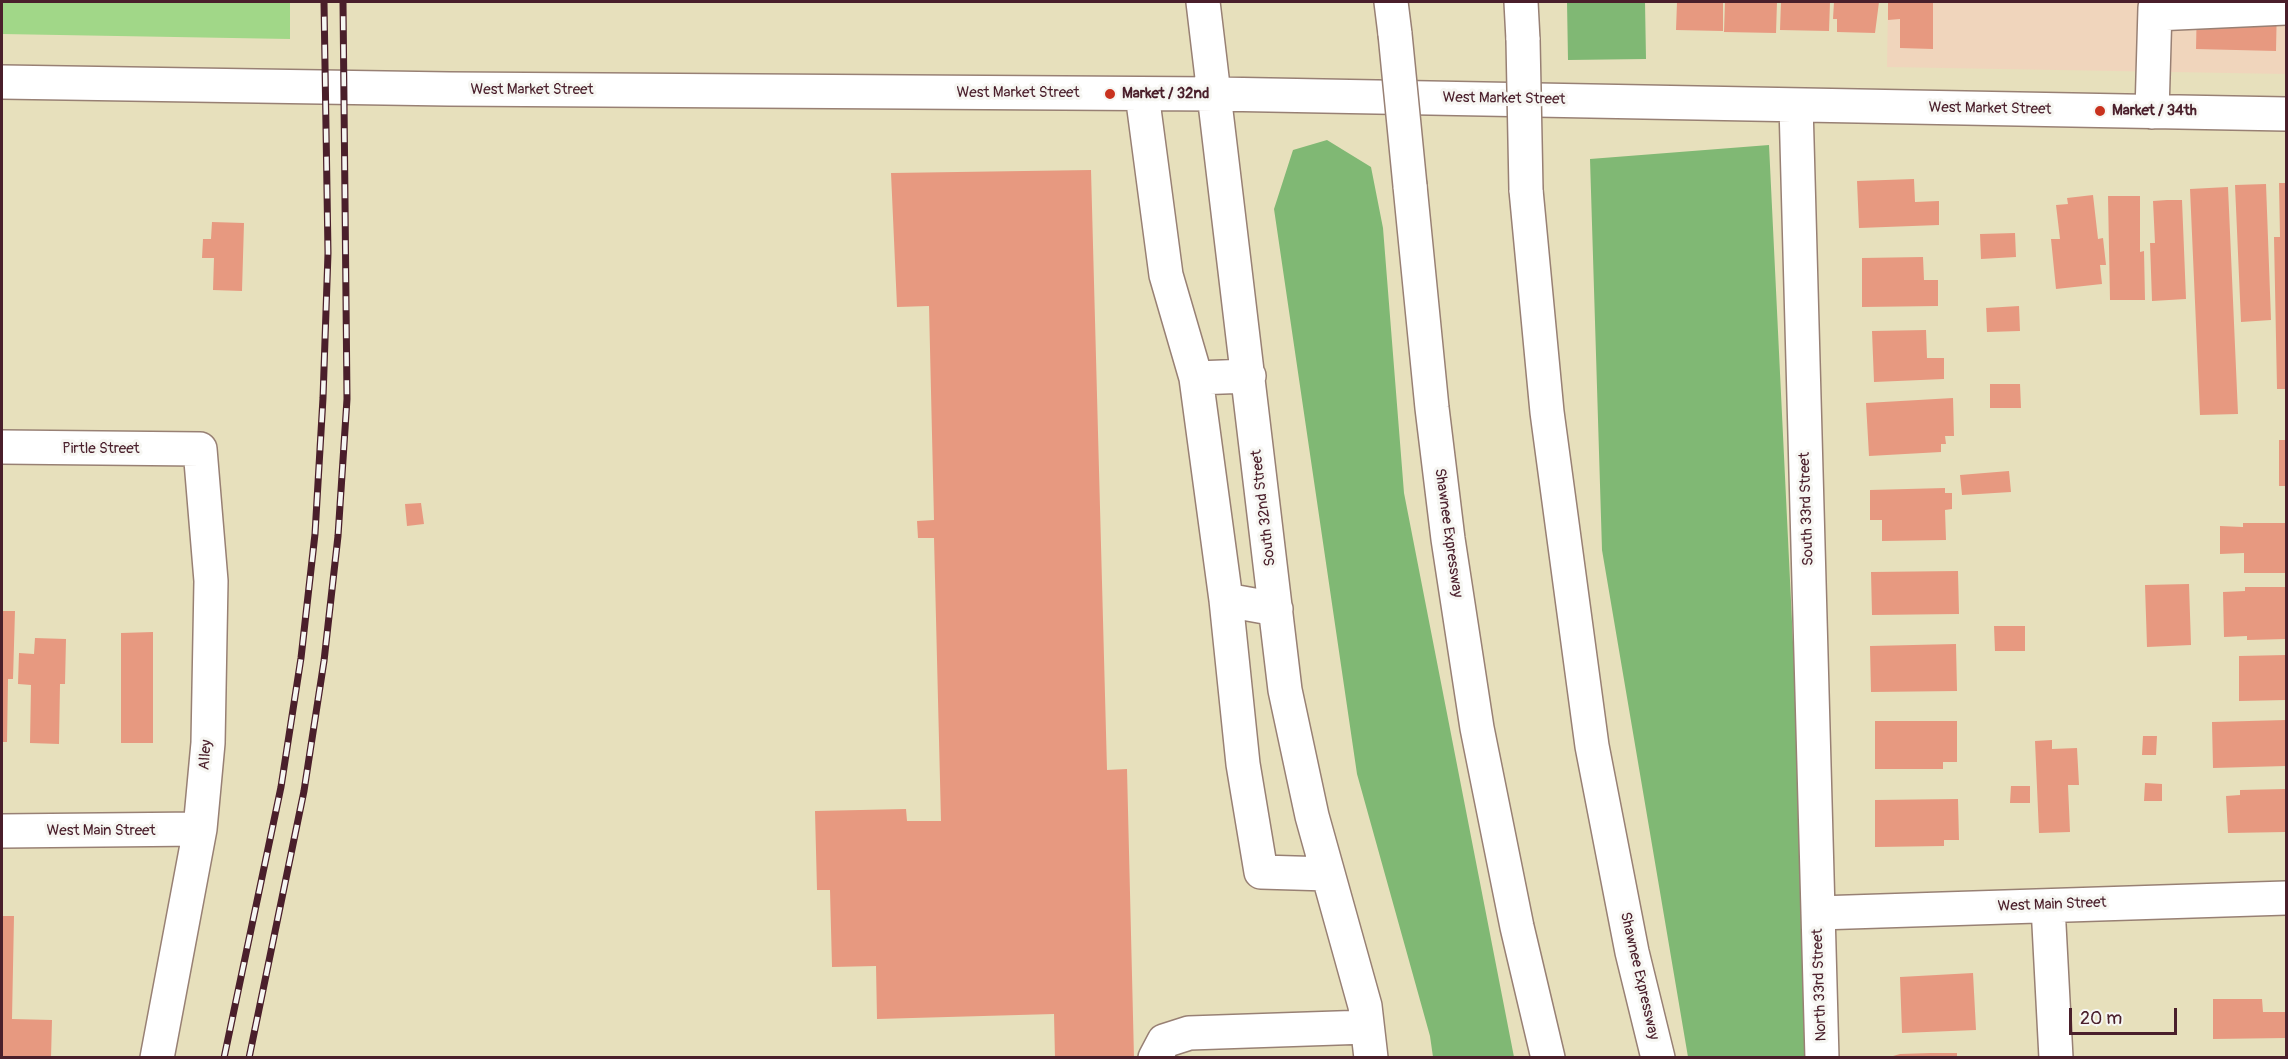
<!DOCTYPE html>
<html>
<head>
<meta charset="utf-8">
<style>
  body { margin:0 }
  #map { position:relative; width:2288px; height:1059px; overflow:hidden; background:#e7e0bc; font-family:Pangolin,sans-serif }
  canvas { display:block }
  .frame { position:absolute; inset:0; border:3px solid #4a1f2b; pointer-events:none }
  .scale { position:absolute; left:2069px; top:1008px; width:108px; height:27px; box-sizing:border-box; border:3px solid #4a1f2b; border-top:0; padding-left:8px; font-size:18px; line-height:21px; white-space:nowrap; color:#4a1f2b; -webkit-text-stroke:4px #f6f6f2; paint-order:stroke }
</style>
</head>
<body>
<div id="map">
<canvas width="2288" height="1059"></canvas>
<div class="frame"></div>
<div class="scale">20 m</div>
</div>
<script>
const ctx = document.querySelector('canvas').getContext('2d');
ctx.lineJoin = 'round';
function paint(path, color) { ctx.fillStyle = color; ctx.fill(path, 'evenodd'); }
const toPath = rows => new Path2D(rows.map(r => 'M' + r).join(''));
function stroke(path, color, width, dash) { ctx.strokeStyle = color; ctx.lineWidth = width; ctx.lineCap = dash ? 'butt' : 'round'; ctx.setLineDash(dash || []); ctx.stroke(path); }
function drawText(font, color, halo, rows, align = 'center') {
  ctx.font = font + ' Pangolin,sans-serif'; ctx.lineWidth = 6; ctx.setLineDash([]); ctx.textBaseline = 'middle'; ctx.strokeStyle = halo; ctx.fillStyle = color; for (const [text, x, y, turn = 0] of rows) {
    ctx.save(); ctx.translate(x, y); ctx.rotate((+turn || 0) * Math.PI / 180); ctx.textAlign = isNaN(turn) ? turn : align; if (halo) ctx.strokeText(text, 0, 0); ctx.fillText(text, 0, 0); ctx.restore();
  }
}
const built = toPath([
  [1888,2,2286,2,2286,74,1887,67]
]);
const green = toPath([
  [2,2,290,2,290,39,2,34]
]);
const forest = toPath([
  [1567,2,1645,2,1646,59,1568,60],
  [1327,140,1371,167,1383,228,1404,493,1514,1057,1433,1057,1430,1036,1357,774,1274,209,1293,150],
  [1769,145,1813,1057,1688,1057,1602,550,1590,159]
]);
const building = toPath([
  [1677,2,1723,2,1723,31,1676,30],
  [1725,2,1777,2,1776,33,1724,32],
  [1781,2,1830,2,1829,31,1780,30],
  [1834,2,1879,2,1875,33,1837,32,1837,19,1833,19],
  [1888,2,1933,2,1933,49,1900,48,1900,19,1888,20],
  [2197,2,2277,2,2276,51,2196,49],
  [1091,170,1107,770,1127,769,1134,1058,1055,1058,1054,1014,877,1019,876,966,832,967,830,890,817,890,815,811,906,809,907,821,941,821,934,538,918,538,917,521,934,520,929,306,897,307,891,173],
  [1914,179,1915,202,1939,201,1939,225,1859,228,1857,181],
  [2279,183,2286,183,2286,389,2277,389,2274,237,2280,237],
  [2266,184,2271,320,2241,322,2235,185],
  [2228,187,2238,414,2200,415,2190,189],
  [2093,195,2098,239,2103,238,2106,265,2100,265,2102,284,2056,289,2051,239,2060,239,2056,205,2068,204,2067,198],
  [2108,196,2140,196,2140,252,2144,251,2145,300,2110,300],
  [2167,200,2182,200,2186,299,2152,301,2150,243,2155,243,2153,201],
  [212,222,244,223,242,291,213,290,214,258,202,258,203,239,211,239],
  [2015,233,2016,257,1981,259,1980,234],
  [1923,257,1924,280,1938,280,1938,306,1862,307,1862,258],
  [2019,306,2020,331,1987,332,1986,308],
  [1926,330,1927,358,1944,358,1944,379,1874,382,1872,331],
  [1990,384,2020,384,2021,408,1990,408],
  [1953,398,1954,436,1945,436,1946,444,1941,444,1941,452,1869,456,1866,403],
  [2279,440,2286,440,2286,486,2279,486],
  [2009,471,2011,492,1962,495,1960,475],
  [1945,488,1945,493,1952,493,1952,509,1945,510,1946,540,1882,541,1882,520,1870,520,1870,490],
  [421,503,424,524,407,526,405,504],
  [2243,523,2286,523,2286,573,2244,573,2244,553,2220,554,2220,526,2243,527],
  [1958,571,1959,614,1872,615,1871,572],
  [2189,584,2191,645,2147,647,2145,585],
  [2245,587,2286,587,2286,639,2247,640,2247,636,2224,637,2223,592,2245,591],
  [2,611,15,611,13,679,8,679,7,742,2,742],
  [1994,626,2025,626,2025,651,1995,651],
  [153,632,153,743,121,743,121,633],
  [35,638,66,639,65,684,60,684,59,744,30,743,31,685,18,684,19,653,34,654],
  [1956,644,1957,691,1871,692,1870,646],
  [2286,655,2286,700,2239,701,2239,656],
  [2286,720,2286,766,2213,768,2212,722],
  [1875,721,1957,721,1957,762,1943,762,1943,769,1875,769],
  [2143,736,2157,736,2156,755,2142,755],
  [2052,740,2052,749,2077,748,2079,785,2068,785,2070,832,2039,833,2035,741],
  [2145,783,2162,784,2162,801,2144,801],
  [2011,786,2030,786,2030,803,2010,803],
  [2286,789,2286,832,2228,833,2226,796,2240,795,2240,790],
  [1958,799,1959,840,1944,840,1944,846,1875,847,1875,800],
  [2,916,14,916,12,1019,52,1020,51,1058,2,1058],
  [1973,973,1976,1030,1902,1033,1900,977],
  [2213,999,2262,999,2263,1012,2286,1012,2286,1038,2213,1039],
  [1930,1053,1957,1053,1957,1058,1893,1058,1893,1056,1900,1054]
]);
const minor = toPath([
  [1203,2,1285,690,1312,816,1365,1006,1371,1058],
  [2155,14,2286,8],
  [2,82,449,89,1216,94,2286,114],
  [1142,94,1166,275,1196,378,1249,376],
  [1796,105,1822,1058],
  [2152,112,2155,8,2162,2],
  [1196,378,1226,600,1276,609],
  [2,447,200,449,211,581,208,743,200,829,157,1058],
  [1226,600,1243,764,1261,872,1328,874],
  [2,831,200,829],
  [2048,906,2056,1058],
  [1818,913,2286,898],
  [1155,1058,1164,1041,1189,1033,1367,1027]
]);
const highway = toPath([
  [1391,2,1395,34],
  [1521,2,1523,40],
  [1410,186,1432,408,1448,539,1477,728,1517,927,1548,1058],
  [1526,190,1547,412,1592,746,1632,952,1658,1058]
]);
const rail = toPath([
  [224,1058,281,787,301,658,315,534,323,398,328,253,324,2],
  [249,1058,304,791,324,661,338,536,347,399,343,2]
]);
const highwayBridge = toPath([
  [1395,34,1410,186],
  [1523,40,1526,190]
]);
const markers = [
  [1110,94,6,"#c8321e"],
  [2100,111,6,"#c8321e"]
];
const streetNames = [
  ["West Market Street",532,90],
  ["West Market Street",1018,93],
  ["West Market Street",1504,99,1],
  ["West Market Street",1990,109,1],
  ["Pirtle Street",101,449],
  ["South 32nd Street",1264,508,-97],
  ["South 33rd Street",1807,509,-92],
  ["Shawnee Expressway",1448,533,82],
  ["Alley",206,755,-85],
  ["West Main Street",101,831],
  ["West Main Street",2052,905,-2],
  ["Shawnee Expressway",1639,976,77],
  ["North 33rd Street",1820,985,-92]
];
const poiNames = [
  ["Market / 32nd",1122,94],
  ["Market / 34th",2112,111]
];
paint(built, '#f0d5bc');
paint(green, '#a1d788');
paint(forest, '#80b874');
paint(building, '#e79980');
stroke(minor, '#988074', 36);
stroke(highway, '#988074', 36);
stroke(minor, '#fff', 33);
stroke(highway, '#fff', 33);
stroke(rail, '#4a1f2b', 7);
stroke(rail, '#f6f6f2', 4.5, [14]);
stroke(highwayBridge, '#988074', 36, []);
stroke(highwayBridge, '#fff', 33);
for (const [x, y, r, color] of markers) { const dot = new Path2D(); dot.arc(x, y, r, 0, 2 * Math.PI); ctx.fillStyle = color; ctx.fill(dot); stroke(dot, '#f6f6f2', 2); }
drawText('15px', '#4a1f2b', '#f6f6f2', streetNames);
drawText('bold 15px', '#4a1f2b', '#f6f6f2', poiNames, 'left');
</script>
</body>
</html>
